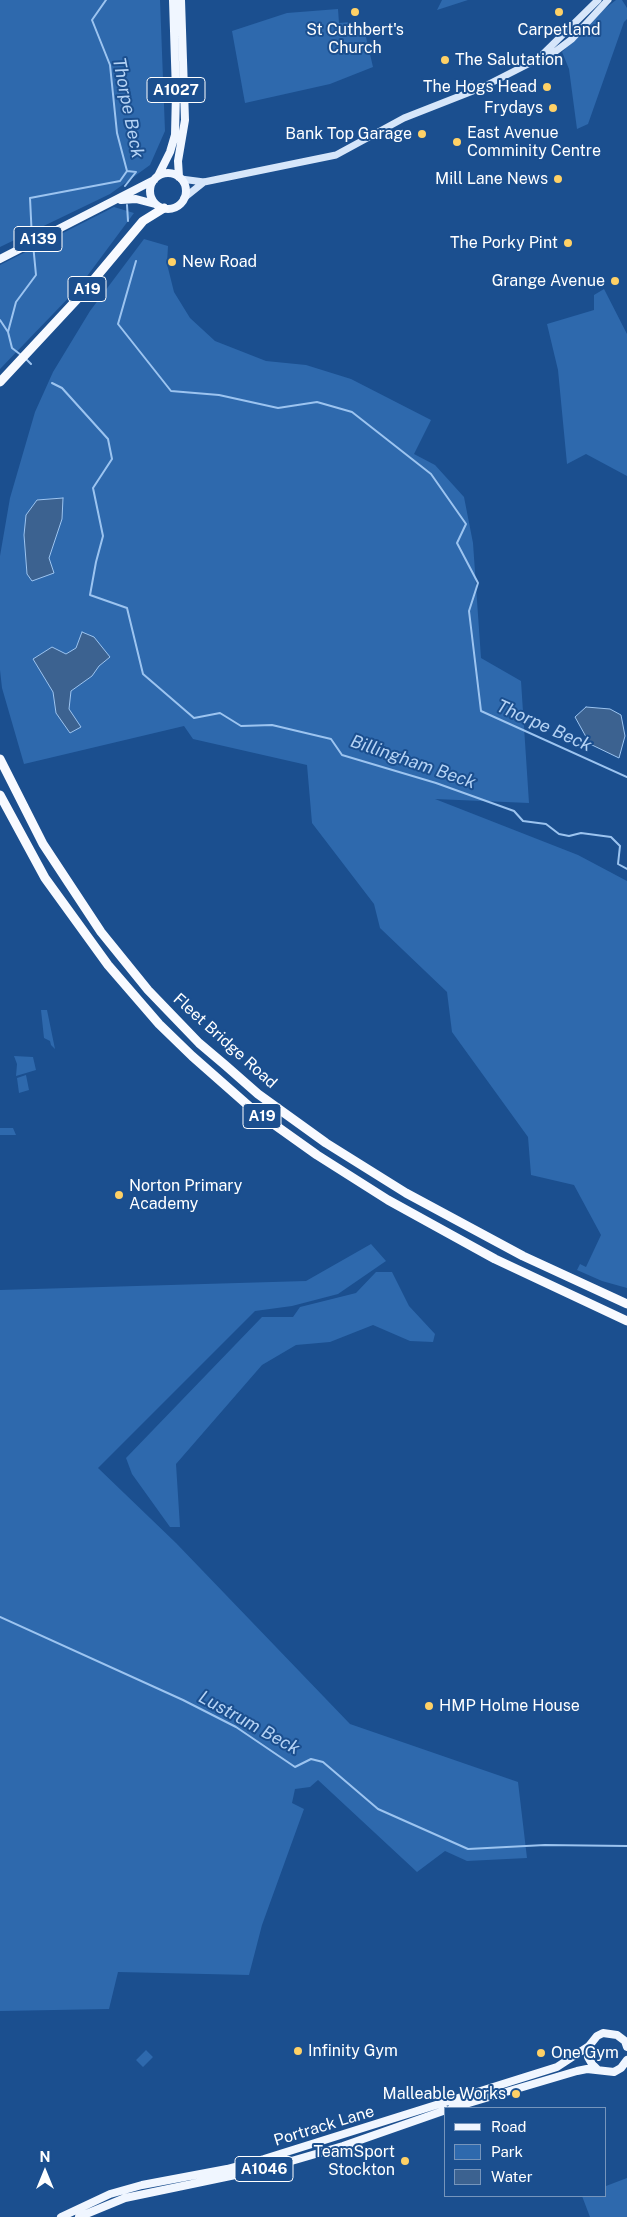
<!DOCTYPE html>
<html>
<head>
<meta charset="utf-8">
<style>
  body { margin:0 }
  #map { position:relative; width:627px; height:2217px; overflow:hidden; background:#1b4f8f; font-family:"Public Sans",sans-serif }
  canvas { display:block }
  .legend { position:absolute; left:444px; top:2107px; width:162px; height:90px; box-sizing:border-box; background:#1b4f8f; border:1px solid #7695bc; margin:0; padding:6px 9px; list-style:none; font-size:15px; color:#fff }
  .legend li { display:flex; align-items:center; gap:10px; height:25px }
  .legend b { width:25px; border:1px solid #7695bc }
  .north { position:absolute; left:20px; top:2147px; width:50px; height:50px; -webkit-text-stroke:4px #1b4f8f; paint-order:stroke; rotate:0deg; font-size:14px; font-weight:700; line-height:20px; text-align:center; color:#fff }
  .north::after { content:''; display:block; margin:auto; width:18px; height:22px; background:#fff; clip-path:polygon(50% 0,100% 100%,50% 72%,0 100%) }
</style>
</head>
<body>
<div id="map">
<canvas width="627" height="2217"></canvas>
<ul class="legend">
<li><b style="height:6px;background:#f0f6ff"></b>Road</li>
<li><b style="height:14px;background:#2e69ad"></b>Park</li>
<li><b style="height:14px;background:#3c6290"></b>Water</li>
</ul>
<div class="north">N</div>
</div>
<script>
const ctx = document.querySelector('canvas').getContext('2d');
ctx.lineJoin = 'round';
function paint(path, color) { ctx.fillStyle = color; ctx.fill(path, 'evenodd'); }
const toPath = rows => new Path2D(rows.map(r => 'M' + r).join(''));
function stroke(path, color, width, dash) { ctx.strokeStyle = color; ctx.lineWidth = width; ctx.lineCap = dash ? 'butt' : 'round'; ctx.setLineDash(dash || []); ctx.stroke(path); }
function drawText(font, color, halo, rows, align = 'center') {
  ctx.font = font + ' "Public Sans",sans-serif'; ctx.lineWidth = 4; ctx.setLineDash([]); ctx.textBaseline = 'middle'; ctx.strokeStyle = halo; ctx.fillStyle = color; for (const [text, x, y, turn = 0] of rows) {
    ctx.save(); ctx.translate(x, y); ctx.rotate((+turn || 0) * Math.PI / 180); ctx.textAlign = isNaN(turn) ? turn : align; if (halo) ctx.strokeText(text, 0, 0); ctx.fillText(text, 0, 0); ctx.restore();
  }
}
const green = toPath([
  [0,0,160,0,165,131,150,165,110,194,0,247],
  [442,0,468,0,437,10],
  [616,0,622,0,627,8,627,19,624,22,588,124,577,129,569,69,562,52,603,10],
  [338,9,339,23,350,22,366,37,373,67,330,84,245,103,232,31,287,13],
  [114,207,134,213,79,287,0,369,0,265],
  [144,239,168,246,167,264,174,292,190,318,215,341,266,361,306,365,351,379,431,420,414,454,435,465,464,497,473,543,481,658,521,681,529,803,435,799,578,855,627,881,627,1288,602,1281,577,1270,580,1264,586,1267,601,1235,574,1185,531,1175,528,1137,452,1032,447,992,380,928,374,904,312,823,307,765,193,739,184,726,24,764,2,688,0,670,0,556,10,498,35,412,53,372,90,311],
  [604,289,627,334,627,476,586,454,567,464,558,370,547,324,594,310,594,295],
  [41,1010,47,1010,55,1049,51,1045,50,1041,44,1038],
  [14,1056,33,1057,36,1070,16,1076,17,1064],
  [26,1075,29,1090,19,1093,17,1078],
  [0,1128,13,1128,16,1135,0,1135],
  [371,1244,386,1261,338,1294,292,1306,255,1311,98,1468,176,1543,350,1724,518,1782,527,1858,467,1861,445,1851,417,1872,318,1780,310,1787,295,1789,292,1803,304,1809,262,1925,249,1975,118,1972,109,2009,0,2011,0,1290,306,1281],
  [376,1272,392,1272,409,1306,435,1334,433,1342,410,1341,373,1325,330,1342,296,1345,262,1365,176,1464,180,1527,170,1527,132,1474,126,1458,262,1317,293,1317,300,1307,356,1293],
  [146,2050,153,2057,143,2067,136,2060],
  [627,2178,627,2217,590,2217,582,2196,606,2196,606,2186]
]);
const water = toPath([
  [63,498,62,519,49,558,54,573,32,581,27,574,24,535,26,515,37,500,63,498],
  [82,632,94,637,110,657,99,666,92,676,71,691,69,709,81,727,70,733,56,713,53,692,33,659,52,647,66,654,76,648,82,632],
  [586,707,610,709,621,715,625,736,619,758,590,744,575,717,586,707]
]);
const stream = toPath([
  [106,0,92,20,110,65,117,133,127,171,136,172,125,186],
  [127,205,128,221],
  [32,239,30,198,120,181,127,171],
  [136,261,118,324,171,391,219,395,278,408,317,402,352,412,431,474,466,524,457,543,478,583,469,611,481,711,627,777],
  [0,320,8,332,12,348,21,355],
  [8,332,16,302,36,275,33,244],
  [25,358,31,364],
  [52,383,62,388,108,439,112,459,93,488,103,536,96,562,90,595,127,608,143,674,194,718,220,713,241,726,272,725,331,739,342,755,436,783,514,811,523,821,546,824,559,834,569,836,581,833,611,837,620,846,618,864,627,869],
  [0,1617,183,1700,236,1727,295,1767,311,1759,323,1762,378,1809,468,1849,545,1845,627,1846]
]);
const secondary = toPath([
  [542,55,598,0],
  [181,179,204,182,336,155,404,118,483,87,538,59,556,51,572,39,608,0],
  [184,198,204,182]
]);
const primary = toPath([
  '150 191a18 18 0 1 1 36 0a18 18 0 1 1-36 0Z',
  [158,176,170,152,175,135,176,92,173,0],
  [179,177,178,161,185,120,181,0],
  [121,200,136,199,155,204],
  [0,259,154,180],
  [598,2070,592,2064,588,2057,589,2046,597,2036,603,2033,617,2035,625,2041,627,2047],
  [452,2108,577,2071,587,2069,614,2072,621,2068,627,2060],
  [61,2217,110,2194,142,2185,227,2169,264,2159,557,2067,589,2046],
  [79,2217,125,2198,264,2169,343,2146,446,2110]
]);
const trunk = toPath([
  [0,382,81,295,143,221,164,208],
  [0,759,43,844,101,932,148,990,199,1043,225,1065,258,1094,326,1143,406,1193,523,1256,627,1304],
  [0,795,45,878,108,965,159,1024,192,1056,251,1108,317,1155,388,1200,495,1259,627,1321]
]);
const markers = [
  [355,12,5,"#ffd166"],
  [559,12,5,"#ffd166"],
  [445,60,5,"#ffd166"],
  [547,87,5,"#ffd166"],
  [553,108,5,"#ffd166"],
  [422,134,5,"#ffd166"],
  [457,142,5,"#ffd166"],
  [558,179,5,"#ffd166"],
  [568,243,5,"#ffd166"],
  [172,262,5,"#ffd166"],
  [615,281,5,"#ffd166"],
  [119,1195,5,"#ffd166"],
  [429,1706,5,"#ffd166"],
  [298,2051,5,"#ffd166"],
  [541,2053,5,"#ffd166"],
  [516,2094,5,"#ffd166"],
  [405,2161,5,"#ffd166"]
];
const shields = [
  [176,90,58],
  [38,239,48],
  [87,289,38],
  [262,1116,38],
  [264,2169,58]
];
const shieldNames = [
  ["A1027",176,90],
  ["A139",38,239],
  ["A19",87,289],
  ["A19",262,1116],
  ["A1046",264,2169]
];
const poiNames = [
  ["St Cuthbert's",355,30,"center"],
  ["Church",355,48,"center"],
  ["Carpetland",559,30,"center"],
  ["The Salutation",455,60,"left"],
  ["The Hogs Head",537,87],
  ["Frydays",543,108],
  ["East Avenue",467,133,"left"],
  ["Comminity Centre",467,151,"left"],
  ["Bank Top Garage",412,134],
  ["Mill Lane News",548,179],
  ["The Porky Pint",558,243],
  ["New Road",182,262,"left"],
  ["Grange Avenue",605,281],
  ["Norton Primary",129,1186,"left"],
  ["Academy",129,1204,"left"],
  ["HMP Holme House",439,1706,"left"],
  ["Infinity Gym",308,2051,"left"],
  ["One Gym",551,2053,"left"],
  ["Malleable Works",506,2094],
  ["TeamSport",395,2152],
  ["Stockton",395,2170]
];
const streetNames = [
  ["Fleet Bridge Road",225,1041,42],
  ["Portrack Lane",324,2126,-17]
];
const waterNames = [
  ["Thorpe Beck",128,108,79],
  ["Thorpe Beck",544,726,24],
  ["Billingham Beck",413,762,19],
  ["Lustrum Beck",249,1723,29]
];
paint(green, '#2e69ad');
paint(water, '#3c6290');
stroke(water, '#9cc4f0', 1);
stroke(stream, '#9cc4f0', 2);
stroke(secondary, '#d6e6fa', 7);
stroke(primary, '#f0f6ff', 8);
stroke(trunk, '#f8faff', 9);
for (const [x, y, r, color] of markers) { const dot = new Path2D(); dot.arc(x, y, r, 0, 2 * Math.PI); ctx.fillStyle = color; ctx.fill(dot); stroke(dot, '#1b4f8f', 2); }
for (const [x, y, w] of shields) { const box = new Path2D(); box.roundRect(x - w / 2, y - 12.5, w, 25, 4); ctx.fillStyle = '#1b4f8f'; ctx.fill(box); stroke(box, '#fff', 1); }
drawText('bold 15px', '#fff', null, shieldNames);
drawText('16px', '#fff', '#1b4f8f', poiNames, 'right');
drawText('16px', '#fff', '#1b4f8f', streetNames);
drawText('italic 18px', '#b5d3f5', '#1b4f8f', waterNames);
</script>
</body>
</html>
